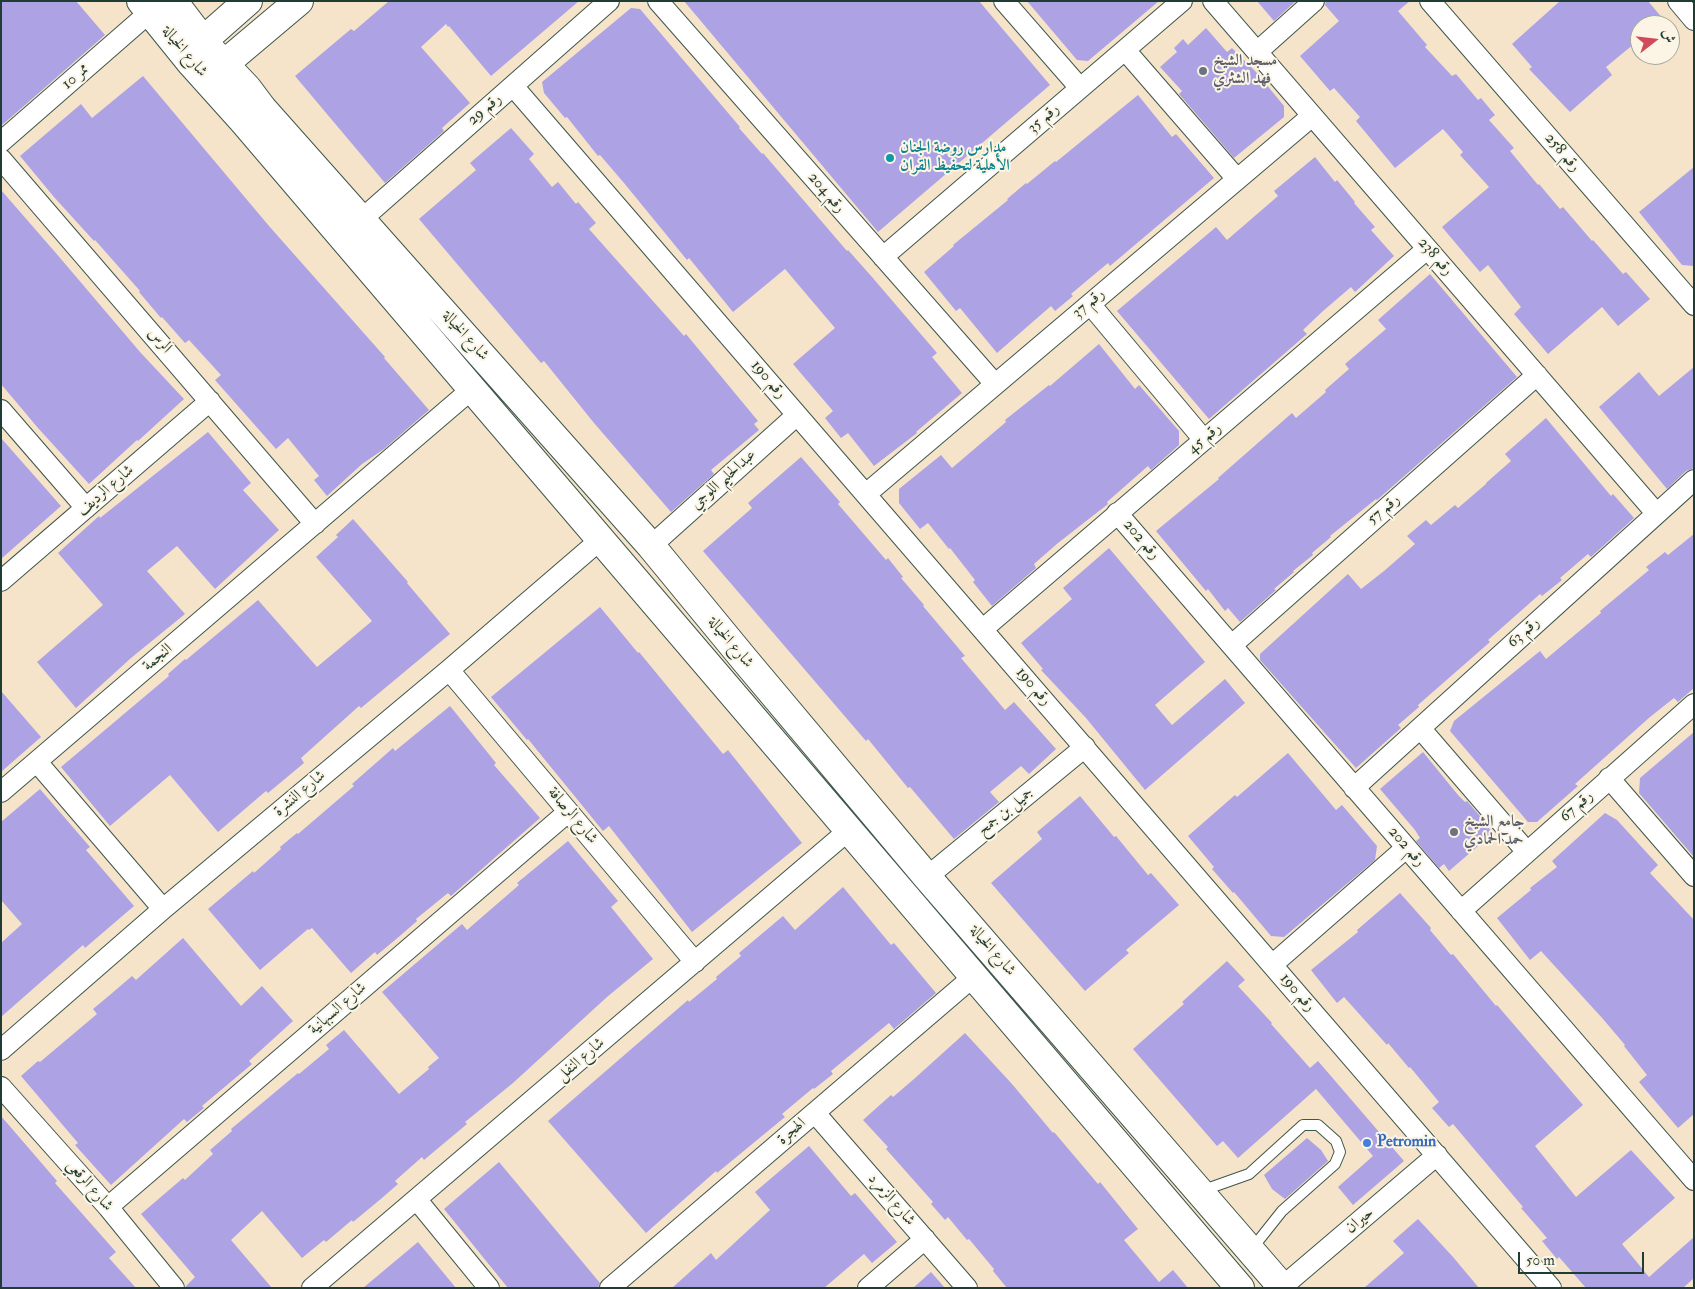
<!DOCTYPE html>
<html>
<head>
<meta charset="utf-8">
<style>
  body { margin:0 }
  #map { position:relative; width:1695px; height:1289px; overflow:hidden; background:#f5e4ca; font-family:"IM FELL Double Pica",Amiri,serif }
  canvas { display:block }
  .frame { position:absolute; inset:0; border:2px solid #1f3d34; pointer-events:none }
  .north { position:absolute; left:1630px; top:15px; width:50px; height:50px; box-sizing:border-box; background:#fcf5e5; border:1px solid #a4ab9e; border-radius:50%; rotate:74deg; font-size:14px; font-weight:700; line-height:20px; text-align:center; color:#1f3d34 }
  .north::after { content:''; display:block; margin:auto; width:18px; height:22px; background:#d1495b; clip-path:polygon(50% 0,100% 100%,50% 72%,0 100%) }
  .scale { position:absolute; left:1518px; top:1252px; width:126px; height:22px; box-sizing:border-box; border:2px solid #1f3d34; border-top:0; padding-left:6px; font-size:15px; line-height:18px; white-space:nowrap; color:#1f3d34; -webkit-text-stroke:4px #fcf5e5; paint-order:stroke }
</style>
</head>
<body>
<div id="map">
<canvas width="1695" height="1289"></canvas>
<div class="frame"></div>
<div class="north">ش</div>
<div class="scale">50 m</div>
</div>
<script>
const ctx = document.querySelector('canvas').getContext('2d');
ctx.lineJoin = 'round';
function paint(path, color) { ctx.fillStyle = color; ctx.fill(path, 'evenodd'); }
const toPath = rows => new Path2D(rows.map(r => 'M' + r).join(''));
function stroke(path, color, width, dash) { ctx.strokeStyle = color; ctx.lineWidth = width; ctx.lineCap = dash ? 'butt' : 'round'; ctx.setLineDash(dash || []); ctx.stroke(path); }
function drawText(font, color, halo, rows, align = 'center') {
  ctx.font = font + ' "IM FELL Double Pica",Amiri,serif'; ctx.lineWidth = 4; ctx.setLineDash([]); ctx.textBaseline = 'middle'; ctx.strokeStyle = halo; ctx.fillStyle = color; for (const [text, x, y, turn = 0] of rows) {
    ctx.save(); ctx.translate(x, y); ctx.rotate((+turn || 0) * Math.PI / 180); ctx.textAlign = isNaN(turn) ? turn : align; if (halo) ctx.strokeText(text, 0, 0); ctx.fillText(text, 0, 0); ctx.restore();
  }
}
const building = toPath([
  [1,1,76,1,105,35,1,126],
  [389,1,579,1,491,76,449,26,448,27,446,24,421,47,470,103,442,128,444,131,385,183,295,76,351,29,354,31],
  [684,1,979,1,1050,85,878,232],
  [1027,1,1159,1,1088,61,1077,60],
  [1257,1,1296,1,1274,21],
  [1326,1,1410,1,1398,11,1427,45,1425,47,1452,76,1456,74,1478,100,1481,98,1495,115,1489,120,1514,148,1510,151,1538,185,1539,184,1560,209,1563,207,1592,241,1593,240,1623,274,1626,272,1650,299,1618,326,1602,307,1548,354,1514,314,1521,307,1488,265,1480,272,1442,227,1489,187,1460,155,1463,152,1443,129,1395,168,1356,121,1360,117,1334,88,1330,91,1300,56,1339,21,1325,5],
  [1560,1,1648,1,1663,19,1656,25,1640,25,1640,39,1606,67,1612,75,1570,112,1529,69,1532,67,1512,44],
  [631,8,640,9,740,127,739,128,762,154,763,153,847,251,848,250,872,277,937,353,932,357,962,393,916,432,917,433,874,466,848,433,841,438,825,418,833,411,793,364,835,328,785,269,733,312,689,258,687,260,624,183,600,155,598,156,567,117,565,118,544,93,542,82],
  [1206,28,1227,52,1232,48,1256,72,1284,106,1284,117,1234,158,1179,94,1182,91,1160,67,1177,52,1174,48,1183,39,1188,45],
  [143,76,269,226,385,357,384,358,429,410,384,449,362,464,327,496,314,480,319,476,288,438,276,449,215,380,221,375,189,340,185,343,162,317,161,318,139,292,140,291,95,240,94,241,54,197,20,156,81,104,92,118],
  [1138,95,1172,137,1176,134,1214,178,1110,266,1108,263,1071,294,1073,296,1055,311,1051,306,997,353,960,308,956,311,924,272,954,246,953,245,1008,200,1007,199,1026,183,1027,184,1055,161,1056,162],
  [511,128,534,154,529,159,552,187,558,182,576,204,578,202,596,223,589,229,684,336,686,334,758,421,754,424,759,430,711,470,714,474,671,512,594,423,544,361,541,363,419,219,476,170,470,163],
  [1315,157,1335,182,1337,180,1355,202,1354,203,1375,227,1371,230,1394,256,1355,292,1351,287,1323,311,1303,330,1307,334,1209,419,1117,311,1216,227,1227,240,1278,196,1274,191],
  [1694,167,1694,266,1682,265,1639,212],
  [1,190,55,252,95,299,140,352,184,399,138,441,137,440,89,484,38,428,1,384],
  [1430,274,1517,377,1377,500,1376,499,1330,536,1331,537,1312,553,1313,555,1293,571,1294,572,1274,589,1276,590,1240,622,1228,608,1225,611,1208,589,1206,591,1156,531,1219,479,1218,478,1292,413,1296,418,1326,392,1325,390,1349,369,1345,364,1386,329,1378,320],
  [1099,344,1135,389,1139,385,1179,431,1179,445,1151,470,1148,466,1107,502,1108,504,1058,543,1034,564,1036,568,992,606,973,582,975,580,950,548,949,549,928,523,920,529,899,503,899,489,941,455,952,468,1006,422,1005,420,1049,385,1050,386],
  [1694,367,1694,468,1686,471,1667,489,1599,407,1639,372,1659,396],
  [1546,418,1611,496,1613,494,1634,518,1591,557,1588,554,1560,578,1562,580,1542,596,1540,594,1488,640,1490,642,1418,705,1419,707,1398,725,1401,728,1356,768,1260,660,1260,654,1348,574,1361,589,1384,571,1415,544,1407,536,1426,520,1431,525,1455,505,1458,508,1486,484,1486,483,1511,461,1505,454],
  [208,432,251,483,243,490,279,530,215,589,177,546,147,571,185,614,131,658,76,708,37,662,103,605,58,553,99,516,100,518],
  [1,438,61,506,1,559],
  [801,457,840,502,838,504,886,560,888,558,903,577,901,578,924,605,923,606,965,656,961,658,1005,710,1014,702,1056,749,1029,774,1021,766,990,792,999,802,954,839,910,787,908,788,868,739,866,741,703,551,752,508,748,503],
  [353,519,408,582,407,583,450,634,361,708,359,706,301,758,304,763,268,793,266,791,218,832,170,775,110,826,61,767,118,719,169,676,168,674,185,659,186,660,258,600,317,667,372,621,316,557,338,537,336,535],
  [1694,534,1694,688,1678,702,1674,698,1650,717,1575,784,1578,786,1537,822,1528,822,1450,731,1454,721,1540,651,1546,659,1601,613,1600,611,1649,570,1646,567,1665,552,1668,555],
  [1109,548,1205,662,1155,705,1172,725,1225,679,1245,703,1145,790,1086,718,1041,670,1043,669,1021,643,1072,599,1063,588],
  [600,607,638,653,639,652,723,754,728,750,802,843,692,932,609,826,603,831,528,739,527,740,491,697],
  [1,691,41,737,1,772],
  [450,706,496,763,494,765,540,818,451,896,448,893,416,919,417,921,401,935,377,955,375,952,351,973,312,928,309,930,308,929,260,970,208,909,253,871,254,873,281,849,280,847,297,833,298,834,354,786,352,784,393,748,395,751],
  [1694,732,1694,857,1639,793,1640,778],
  [1423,752,1458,795,1465,802,1467,801,1487,824,1486,825,1493,833,1449,871,1444,864,1439,868,1416,841,1420,838,1415,830,1380,789],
  [1288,753,1336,810,1342,805,1377,846,1375,860,1284,937,1271,936,1234,892,1233,893,1212,869,1214,867,1188,836,1235,795,1237,797],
  [40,789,90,847,86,850,134,906,85,948,83,945,1,1017,1,943,22,924,1,900,1,822],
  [1080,796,1114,837,1116,836,1148,875,1151,873,1179,905,1126,950,1129,953,1085,991,991,883,1042,839,1037,832],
  [1605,813,1617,820,1658,865,1650,873,1694,920,1694,1114,1678,1128,1639,1082,1647,1075,1624,1046,1625,1045,1603,1019,1541,951,1530,960,1497,918,1531,890,1530,888,1557,867,1552,861],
  [568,841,618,901,611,907,653,959,607,997,513,1083,465,1122,467,1124,424,1160,422,1157,395,1181,398,1184,382,1198,353,1222,352,1220,326,1242,324,1240,302,1258,262,1211,231,1240,272,1288,186,1288,186,1286,195,1277,141,1214,183,1178,185,1180,213,1154,210,1150,232,1131,231,1129,298,1073,299,1074,329,1049,326,1045,344,1030,399,1094,429,1069,428,1067,439,1058,382,992,462,924,467,930,519,885,517,883],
  [843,887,891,945,894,943,936,993,894,1029,889,1023,831,1071,833,1074,814,1089,813,1088,782,1114,785,1117,717,1173,716,1171,646,1233,548,1121,688,1000,689,1002,717,979,716,977,741,956,739,953,783,916,795,930],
  [1400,893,1431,928,1430,930,1451,955,1453,954,1496,1006,1497,1005,1583,1105,1535,1146,1576,1197,1631,1150,1675,1198,1622,1244,1649,1277,1694,1237,1694,1278,1683,1288,1586,1288,1559,1257,1557,1259,1542,1241,1547,1238,1521,1208,1523,1207,1453,1124,1449,1127,1432,1108,1439,1102,1410,1067,1409,1068,1388,1043,1387,1045,1344,997,1337,1003,1311,970,1358,932,1357,930],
  [183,938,241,1006,262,986,293,1021,249,1061,252,1064,202,1106,204,1108,187,1122,184,1119,111,1185,75,1145,78,1143,21,1076,38,1061,40,1062,97,1014,93,1009,111,994,132,976,136,980],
  [1227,961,1245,980,1238,986,1272,1023,1271,1024,1310,1068,1318,1061,1404,1161,1353,1205,1338,1187,1373,1156,1316,1089,1238,1158,1223,1141,1217,1146,1133,1049,1184,1004,1182,1002],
  [965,1033,1012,1084,1053,1133,1054,1132,1098,1184,1100,1182,1138,1229,1124,1240,1159,1282,1173,1270,1188,1288,1007,1288,993,1271,994,1269,969,1239,967,1240,948,1217,945,1220,931,1204,933,1202,886,1149,888,1147,863,1120,891,1095,893,1097,914,1079],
  [1,1116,57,1181,55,1183,116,1252,109,1258,136,1288,1,1288],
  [1307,1138,1321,1150,1328,1161,1285,1199,1272,1189,1264,1175],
  [809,1146,851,1196,855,1193,897,1242,872,1263,864,1254,824,1288,672,1288,711,1253,716,1260,770,1210,755,1192],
  [499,1162,600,1283,598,1288,508,1288,444,1209],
  [1418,1219,1453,1257,1479,1288,1364,1288,1404,1253,1393,1241],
  [418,1242,456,1288,363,1288],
  [931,1272,945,1288,913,1288]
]);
const lane = toPath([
  [1201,1191,1249,1174,1303,1125,1318,1125,1336,1141,1340,1152,1335,1164,1282,1211,1251,1250]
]);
const street = toPath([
  [658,1,995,384],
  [1004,1,1080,88],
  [1213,1,1656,513],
  [1430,1,1694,305],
  [1678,1,1694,20],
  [1125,50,1237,179],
  [1257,52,1314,1],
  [513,86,1551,1288],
  [1,142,150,12],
  [1,159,315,524],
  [362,219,609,1],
  [883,257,1182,1],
  [1090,304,1204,440],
  [1,410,86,508],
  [866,494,1312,116],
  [1117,513,1694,1180],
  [651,546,797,415],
  [1,581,210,401],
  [983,629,1427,249],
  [1232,645,1537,375],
  [449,670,695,962],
  [1420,728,1527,852],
  [37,762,163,909],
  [1609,778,1694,876],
  [1354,788,1694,480],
  [1,792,472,389],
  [927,877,1085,747],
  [1461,911,1694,704],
  [1272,965,1406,848],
  [1,1050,163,909,449,670,600,540],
  [1,1087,108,1207,174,1288],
  [815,1113,967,1288],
  [417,1200,489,1288],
  [108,1207,568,812],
  [1282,1287,1437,1155],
  [312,1288,849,830],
  [610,1288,973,977],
  [868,1288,925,1239]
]);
const secondary = toPath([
  [141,1,191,63,244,122,1240,1288],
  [173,1,208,47,247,88,262,108,651,546,744,659,927,877,1283,1288],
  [189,53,248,1],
  [210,76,299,1]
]);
const markers = [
  [1203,71,5,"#6b7280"],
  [890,158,5,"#0f9aa8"],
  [1454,832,5,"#6b7280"],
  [1367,1143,5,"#3f7fe0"]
];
const streetNames = [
  ["شارع الخيالة",184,52,50],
  ["ممر 10",76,77,-41],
  ["رقم 29",485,110,-41],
  ["رقم 35",1044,119,-41],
  ["رقم 258",1562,153,49],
  ["رقم 204",826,193,49],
  ["رقم 238",1435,257,49],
  ["رقم 37",1089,304,-40],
  ["شارع الخيالة",465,336,48],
  ["الرس",159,341,49],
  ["رقم 190",768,380,49],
  ["رقم 45",1205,439,-41],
  ["عبدالحليم اللوجي",724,480,-42],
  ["شارع الرديف",106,491,-41],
  ["رقم 57",1384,510,-41],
  ["رقم 202",1141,540,49],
  ["رقم 63",1524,633,-42],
  ["شارع الخيالة",730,643,50],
  ["النجمة",158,658,-40],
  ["رقم 190",1033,687,49],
  ["شارع النشرة",300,794,-40],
  ["رقم 67",1577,807,-42],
  ["جميل بن جمح",1006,812,-39],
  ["شارع الرصافة",572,816,50],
  ["رقم 202",1406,847,49],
  ["شارع الخيالة",992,951,49],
  ["رقم 190",1297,993,49],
  ["شارع السبهانية",338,1009,-41],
  ["شارع النفل",581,1060,-41],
  ["الهجرة",792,1132,-41],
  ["شارع الرقعي",89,1186,49],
  ["شارع الزمرد",891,1200,49],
  ["حيران",1360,1221,-40]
];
const worshipNames = [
  ["مسجد الشيخ",1213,62],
  ["فهد الشثري",1213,80],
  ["جامع الشيخ",1464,823],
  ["حمد الحمادي",1464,841]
];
const cultureNames = [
  ["مدارس روضة الجنان",900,149],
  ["الأهلية لتحفيظ القران",900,167]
];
const shopNames = [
  ["Petromin",1377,1143]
];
paint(building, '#ada2e4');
stroke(lane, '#3f564a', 12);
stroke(street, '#3f564a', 22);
stroke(secondary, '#3f564a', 30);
stroke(lane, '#fff', 10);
stroke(street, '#fff', 20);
stroke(secondary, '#fff', 28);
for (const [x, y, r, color] of markers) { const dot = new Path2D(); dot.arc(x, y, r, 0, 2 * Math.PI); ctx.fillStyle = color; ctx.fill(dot); stroke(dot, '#fcf5e5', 2); }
drawText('16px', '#1f3d34', '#fcf5e5', streetNames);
drawText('bold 16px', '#5b616d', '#fcf5e5', worshipNames, 'left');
drawText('bold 16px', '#0d838f', '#fcf5e5', cultureNames, 'left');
drawText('bold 16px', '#366cbe', '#fcf5e5', shopNames, 'left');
</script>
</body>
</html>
